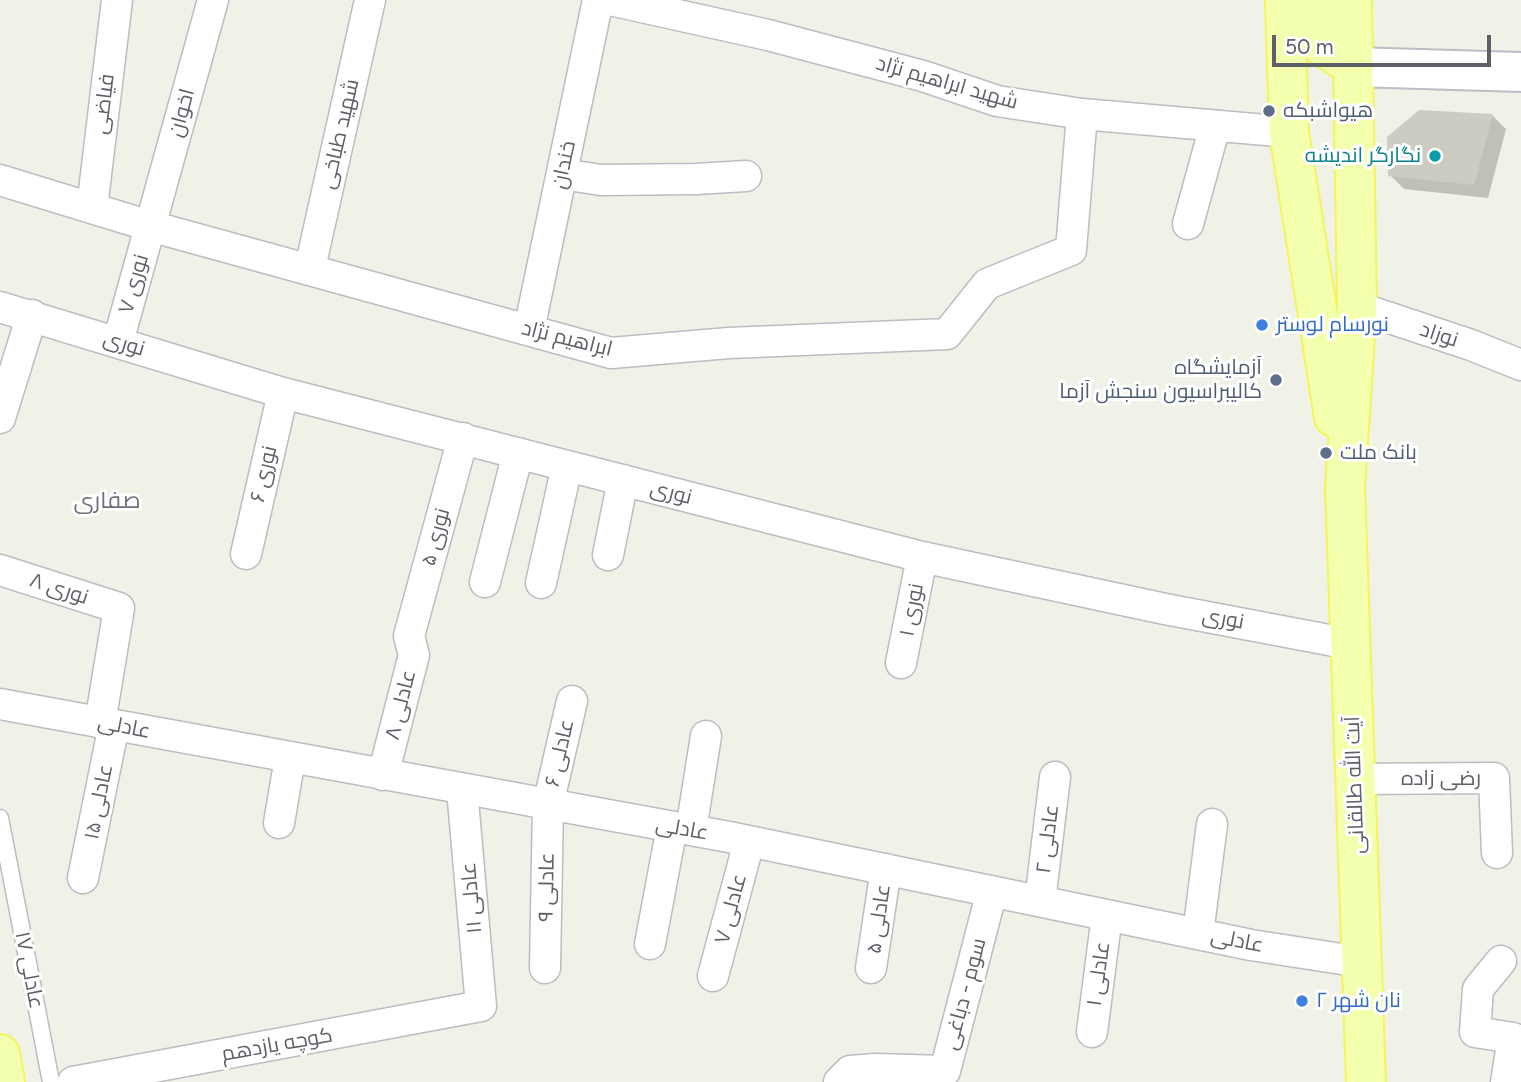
<!DOCTYPE html>
<html>
<head>
<meta charset="utf-8">
<style>
  body { margin:0 }
  #map { position:relative; width:1521px; height:1082px; overflow:hidden; background:#f0f1e7; font-family:Figtree,sans-serif }
  canvas { display:block }
  .scale { position:absolute; left:1272px; top:35px; width:219px; height:32px; box-sizing:border-box; border:4px solid #5e6068; border-top:0; padding-left:9px; font-size:21px; line-height:24px; white-space:nowrap; color:#5e6068; -webkit-text-stroke:5px #fff; paint-order:stroke }
</style>
</head>
<body>
<div id="map">
<canvas width="1521" height="1082"></canvas>
<div class="scale">50 m</div>
</div>
<script>
const ctx = document.querySelector('canvas').getContext('2d');
ctx.lineJoin = 'round';
function paint(path, color) { ctx.fillStyle = color; ctx.fill(path, 'evenodd'); }
const toPath = rows => new Path2D(rows.map(r => 'M' + r).join(''));
function stroke(path, color, width, dash) { ctx.strokeStyle = color; ctx.lineWidth = width; ctx.lineCap = dash ? 'butt' : 'round'; ctx.setLineDash(dash || []); ctx.stroke(path); }
function drawText(font, color, halo, rows, align = 'center') {
  ctx.font = font + ' Figtree,Cairo,sans-serif'; ctx.lineWidth = 6; ctx.setLineDash([]); ctx.textBaseline = 'middle'; ctx.strokeStyle = halo; ctx.fillStyle = color; for (const [text, x, y, turn = 0] of rows) {
    ctx.save(); ctx.translate(x, y); ctx.rotate((+turn || 0) * Math.PI / 180); ctx.textAlign = isNaN(turn) ? turn : align; if (halo) ctx.strokeText(text, 0, 0); ctx.fillText(text, 0, 0); ctx.restore();
  }
}
const shadow = toPath([
  [1493,116,1506,129,1488,198,1404,189,1390,175]
]);
const building = toPath([
  [1419,110,1493,114,1474,185,1388,176,1387,137]
]);
const lane = toPath([
  [0,818,51,1082]
]);
const street = toPath([
  [610,0,768,35,923,76,997,101,1082,114,1289,132],
  [562,174,601,180,696,179,746,176],
  [0,180,150,226,611,353,729,343,947,334,987,284,1071,250,1082,114],
  [92,208,117,0],
  [1188,224,1215,126],
  [310,268,370,0],
  [0,307,283,393,922,557,1165,609,1350,644],
  [1357,307,1471,345,1521,365],
  [529,330,598,0],
  [118,342,213,0],
  [0,418,32,315],
  [246,554,283,393],
  [608,555,623,480],
  [0,570,119,608,100,723],
  [485,582,518,453],
  [541,583,567,466],
  [901,663,922,557],
  [0,704,729,837,1251,945,1361,962],
  [383,775,414,655,409,636,463,438],
  [1355,779,1494,778,1497,853],
  [279,823,290,758],
  [691,830,706,736],
  [83,878,114,725],
  [1040,901,1055,777],
  [1198,934,1212,824],
  [650,944,672,827],
  [1501,961,1478,989,1475,1032,1513,1038,1506,1082],
  [545,968,548,805,572,701],
  [871,968,886,869],
  [713,976,749,842],
  [1092,1032,1107,915],
  [73,1082,481,1006,462,789],
  [839,1082,850,1071,875,1069,945,1071,992,891]
]);
const secondary = toPath([
  [1354,67,1521,72]
]);
const primary = toPath([
  [1285,0,1289,132,1334,417],
  [1316,0,1318,43,1354,67],
  [1352,0,1357,307,1345,488,1366,1082],
  [0,1054,5,1082]
]);
const markers = [
  [1269,111,7,"#5c6f8a"],
  [1435,156,7,"#0f9aa8"],
  [1262,325,7,"#3f7fe0"],
  [1276,380,7,"#5c6f8a"],
  [1326,453,7,"#5c6f8a"],
  [1302,1001,7,"#3f7fe0"]
];
const streetNames = [
  ["شهید ابراهیم نژاد",947,83,16],
  ["فیاضی",104,104,-83],
  ["اخوان",182,113,-75],
  ["شهید طباخی",340,134,-77],
  ["خندان",564,165,-78],
  ["نوری ۷",134,284,-74],
  ["نوزاد",1439,335,18],
  ["ابراهیم نژاد",567,339,14],
  ["نوری",124,344,17],
  ["نوری ۶",264,474,-77],
  ["نوری",671,493,14],
  ["نوری ۵",436,537,-75],
  ["نوری ۸",59,589,18],
  ["نوری ۱",912,610,-79],
  ["نوری",1223,619,10],
  ["عادلی ۸",401,705,-76],
  ["عادلی",124,727,11],
  ["عادلی ۶",560,753,-77],
  ["رضی زاده",1441,779],
  ["آیت الله طالقانی",1355,785,-92],
  ["عادلی ۱۵",99,802,-79],
  ["عادلی",682,829,10],
  ["عادلی ۲",1048,839,-83],
  ["عادلی ۹",547,887,-89],
  ["عادلی ۱۱",472,898,-95],
  ["عادلی ۷",731,909,-75],
  ["عادلی ۵",879,919,-82],
  ["عادلی",1237,941,11],
  ["عادلی ۱۷",29,970,79],
  ["عادلی ۱",1099,974,-82],
  ["سوم - دباغی",965,994,-75],
  ["کوچه یازدهم",277,1045,-10]
];
const serviceNames = [
  ["هیواشبکه",1283,111],
  ["آزمایشگاه",1262,368,"right"],
  ["کالیبراسیون سنجش آزما",1262,392,"right"],
  ["بانک ملت",1340,453]
];
const cultureNames = [
  ["نگارگر اندیشه",1421,156]
];
const shopNames = [
  ["نورسام لوستر",1276,325],
  ["نان شهر ۲",1316,1001]
];
const neighbourhoodNames = [
  ["صفاری",107,501]
];
paint(shadow, '#0003');
paint(building, '#ccccc3');
stroke(lane, '#bbbdc3', 19);
stroke(street, '#bbbdc3', 33);
stroke(secondary, '#bcbdc5', 42);
stroke(primary, '#f2f55c', 42);
stroke(lane, '#fff', 16);
stroke(street, '#fff', 30);
stroke(secondary, '#fff', 38);
stroke(primary, '#f4ffae', 38);
for (const [x, y, r, color] of markers) { const dot = new Path2D(); dot.arc(x, y, r, 0, 2 * Math.PI); ctx.fillStyle = color; ctx.fill(dot); stroke(dot, '#fff', 2.5); }
drawText('21px', '#5e6068', '#fff', streetNames);
drawText('21px', '#4e5e75', '#fff', serviceNames, 'left');
drawText('21px', '#0d838f', '#fff', cultureNames, 'right');
drawText('21px', '#366cbe', '#fff', shopNames, 'left');
drawText('23px', '#6f717a', '#fff', neighbourhoodNames);
</script>
</body>
</html>
